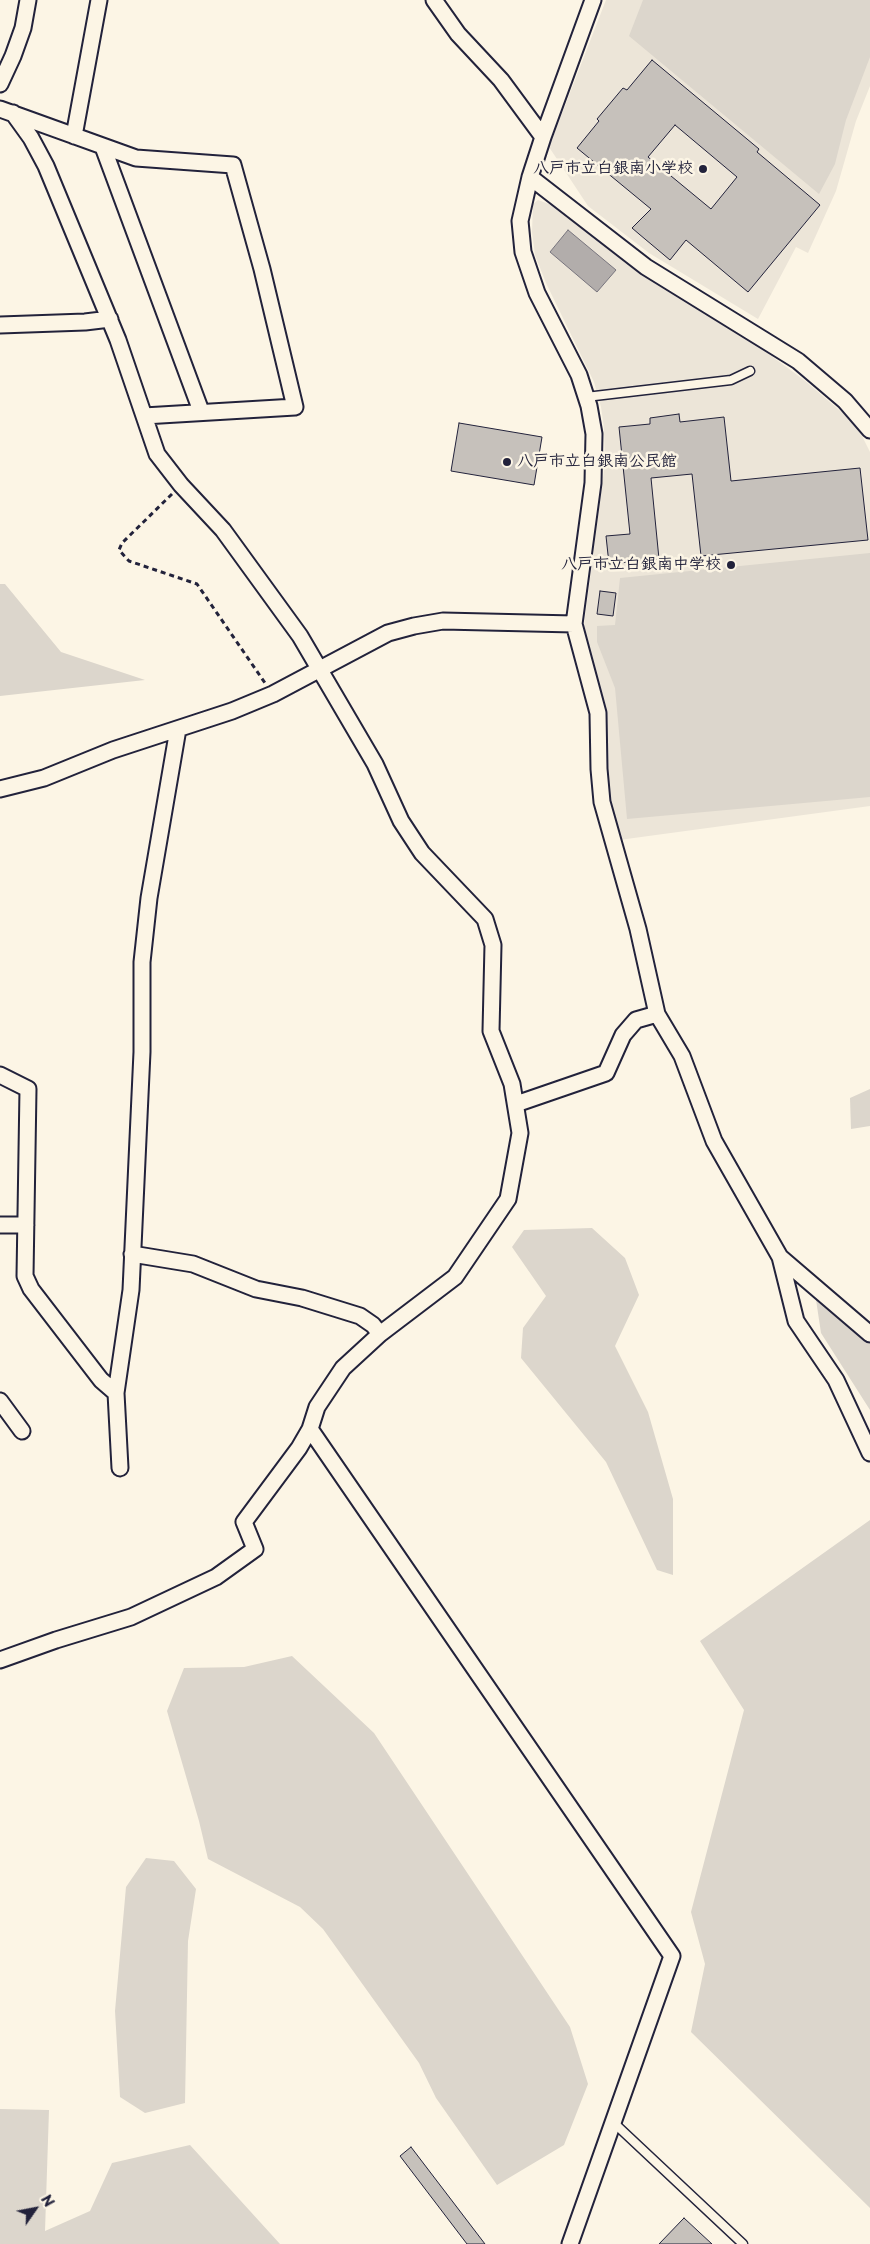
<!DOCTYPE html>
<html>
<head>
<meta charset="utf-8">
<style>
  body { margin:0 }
  #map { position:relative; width:870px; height:2244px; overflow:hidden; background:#fcf5e5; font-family:"Playpen Sans",sans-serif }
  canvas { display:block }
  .north { position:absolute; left:10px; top:2184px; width:50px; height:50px; -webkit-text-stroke:4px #fcf5e5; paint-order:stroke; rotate:57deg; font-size:14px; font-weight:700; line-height:20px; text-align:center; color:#22223b }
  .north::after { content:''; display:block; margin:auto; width:18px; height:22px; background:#22223b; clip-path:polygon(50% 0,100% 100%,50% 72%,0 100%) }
</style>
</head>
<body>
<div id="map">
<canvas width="870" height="2244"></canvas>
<div class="north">N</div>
</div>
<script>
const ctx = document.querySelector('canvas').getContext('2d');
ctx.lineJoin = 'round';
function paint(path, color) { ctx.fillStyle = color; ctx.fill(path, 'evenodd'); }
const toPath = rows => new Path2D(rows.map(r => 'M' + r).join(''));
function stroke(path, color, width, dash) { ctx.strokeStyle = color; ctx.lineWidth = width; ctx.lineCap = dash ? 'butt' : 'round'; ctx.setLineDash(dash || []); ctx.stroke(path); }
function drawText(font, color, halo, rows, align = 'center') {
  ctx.font = font + ' "Playpen Sans","Klee One",sans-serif'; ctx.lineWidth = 5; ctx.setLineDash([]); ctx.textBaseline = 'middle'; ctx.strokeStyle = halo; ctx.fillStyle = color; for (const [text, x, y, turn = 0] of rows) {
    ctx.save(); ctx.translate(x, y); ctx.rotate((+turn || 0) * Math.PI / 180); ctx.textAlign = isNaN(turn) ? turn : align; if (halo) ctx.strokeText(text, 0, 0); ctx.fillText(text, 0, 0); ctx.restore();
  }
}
const built = toPath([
  [606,0,870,0,870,86,856,121,836,191,808,253,796,247,758,319,649,253,588,206,549,147],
  [538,200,557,207,656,284,759,347,804,380,845,415,861,434,870,452,870,806,619,840,607,798,583,633,605,462,604,428,601,407,594,382,546,283,535,255,532,232,533,204]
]);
const green = toPath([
  [643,0,870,0,870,57,846,120,835,164,819,194,629,36],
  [870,553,870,797,627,819,615,688,597,642,597,626,615,625,620,578],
  [0,584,5,584,61,652,145,680,0,696],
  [870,1089,870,1126,851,1129,850,1098],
  [592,1228,625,1258,639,1295,615,1346,648,1412,673,1499,673,1575,657,1570,606,1462,521,1358,523,1328,546,1296,512,1247,524,1230],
  [815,1293,870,1344,870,1410,821,1333],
  [870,1520,870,2208,691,2032,705,1964,691,1912,744,1710,700,1641],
  [292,1656,374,1733,570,2027,588,2084,564,2145,497,2185,436,2098,419,2063,323,1929,300,1907,208,1859,199,1821,167,1711,184,1668,244,1667],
  [146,1858,174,1861,196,1889,188,1941,185,2103,145,2113,120,2097,115,2011,126,1887],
  [0,2109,49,2110,45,2231,90,2211,112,2163,190,2145,280,2244,0,2244]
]);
const water = toPath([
  [568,230,616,270,597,292,550,252,568,230]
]);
const building = toPath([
  [652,60,759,149,757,152,820,205,748,292,686,240,670,260,639,234,632,228,651,209,577,148,599,121,597,119,623,88,627,90,652,60],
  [675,125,737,177,711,209,648,157,675,125],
  [679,414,680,422,724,417,731,481,860,468,868,540,701,556,692,474,651,478,659,559,609,564,606,536,630,534,619,427,650,424,650,418,679,414],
  [459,423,542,437,534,485,451,471,459,423],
  [600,591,616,593,613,616,597,614,600,591],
  [411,2147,485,2244,467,2244,400,2156,411,2147],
  [684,2218,699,2232,712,2244,659,2244,684,2218]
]);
const path = toPath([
  [172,494,122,543,119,550,129,561,197,584,265,683]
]);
const service = toPath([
  [586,397,731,380,750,371],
  [613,2122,743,2244]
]);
const minor = toPath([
  [434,0,458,34,501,80,543,137],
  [0,84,13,56,23,28,28,0],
  [0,109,136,158,233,165,262,269,295,407,144,416],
  [74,136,99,0],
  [103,147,201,411],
  [530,177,646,267,798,361,845,401,870,430],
  [0,325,85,322,110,319],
  [574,624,598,713,599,769,602,802,638,929,657,1014,682,1056,714,1141,780,1257,870,1334],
  [0,789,44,778,113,750,232,711,273,694,388,633,414,626,443,621,574,624,593,483,594,434,589,406,579,375,537,293,523,252,520,221,530,177,543,137,593,0],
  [0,1075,28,1089,25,1276,31,1289,101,1380,116,1393],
  [516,1104,606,1073,623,1035,636,1020,657,1014],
  [0,1225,26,1225],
  [132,1254,193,1264,256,1289,302,1298,360,1316,373,1325,380,1334],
  [780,1257,796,1321,836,1380,870,1453],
  [0,1401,22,1431],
  [310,1429,672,1956,570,2244],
  [120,1468,116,1393,131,1290,142,1052,142,962,149,898,178,729],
  [0,1660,56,1640,131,1617,216,1577,255,1549,244,1522,299,1448,310,1429,317,1407,343,1368,380,1334,455,1277,508,1199,520,1133,512,1084,491,1031,493,945,485,919,422,853,401,821,375,764,300,636,223,530,181,485,157,454,118,340,46,166,31,138,13,113]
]);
const markers = [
  [703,169,5,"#22223b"],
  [507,462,5,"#22223b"],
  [731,565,5,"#22223b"]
];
const poiNames = [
  ["八戸市立白銀南小学校",693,169],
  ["八戸市立白銀南公民館",517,462,"left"],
  ["八戸市立白銀南中学校",721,565]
];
paint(built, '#ece5d8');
paint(green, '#dcd6cc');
paint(water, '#b2adab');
stroke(water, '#78757e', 1);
paint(building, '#c6c1bb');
stroke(building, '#22223b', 1);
stroke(service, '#22223b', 11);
stroke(minor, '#22223b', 19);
stroke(path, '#22223b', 3, [5, 4]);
stroke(service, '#fcf5e5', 8);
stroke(minor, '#fcf5e5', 15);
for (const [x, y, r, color] of markers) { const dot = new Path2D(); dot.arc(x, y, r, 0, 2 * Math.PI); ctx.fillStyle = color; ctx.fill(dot); stroke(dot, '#fcf5e5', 2); }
drawText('bold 16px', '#22223b', '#fcf5e5', poiNames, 'right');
</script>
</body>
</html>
